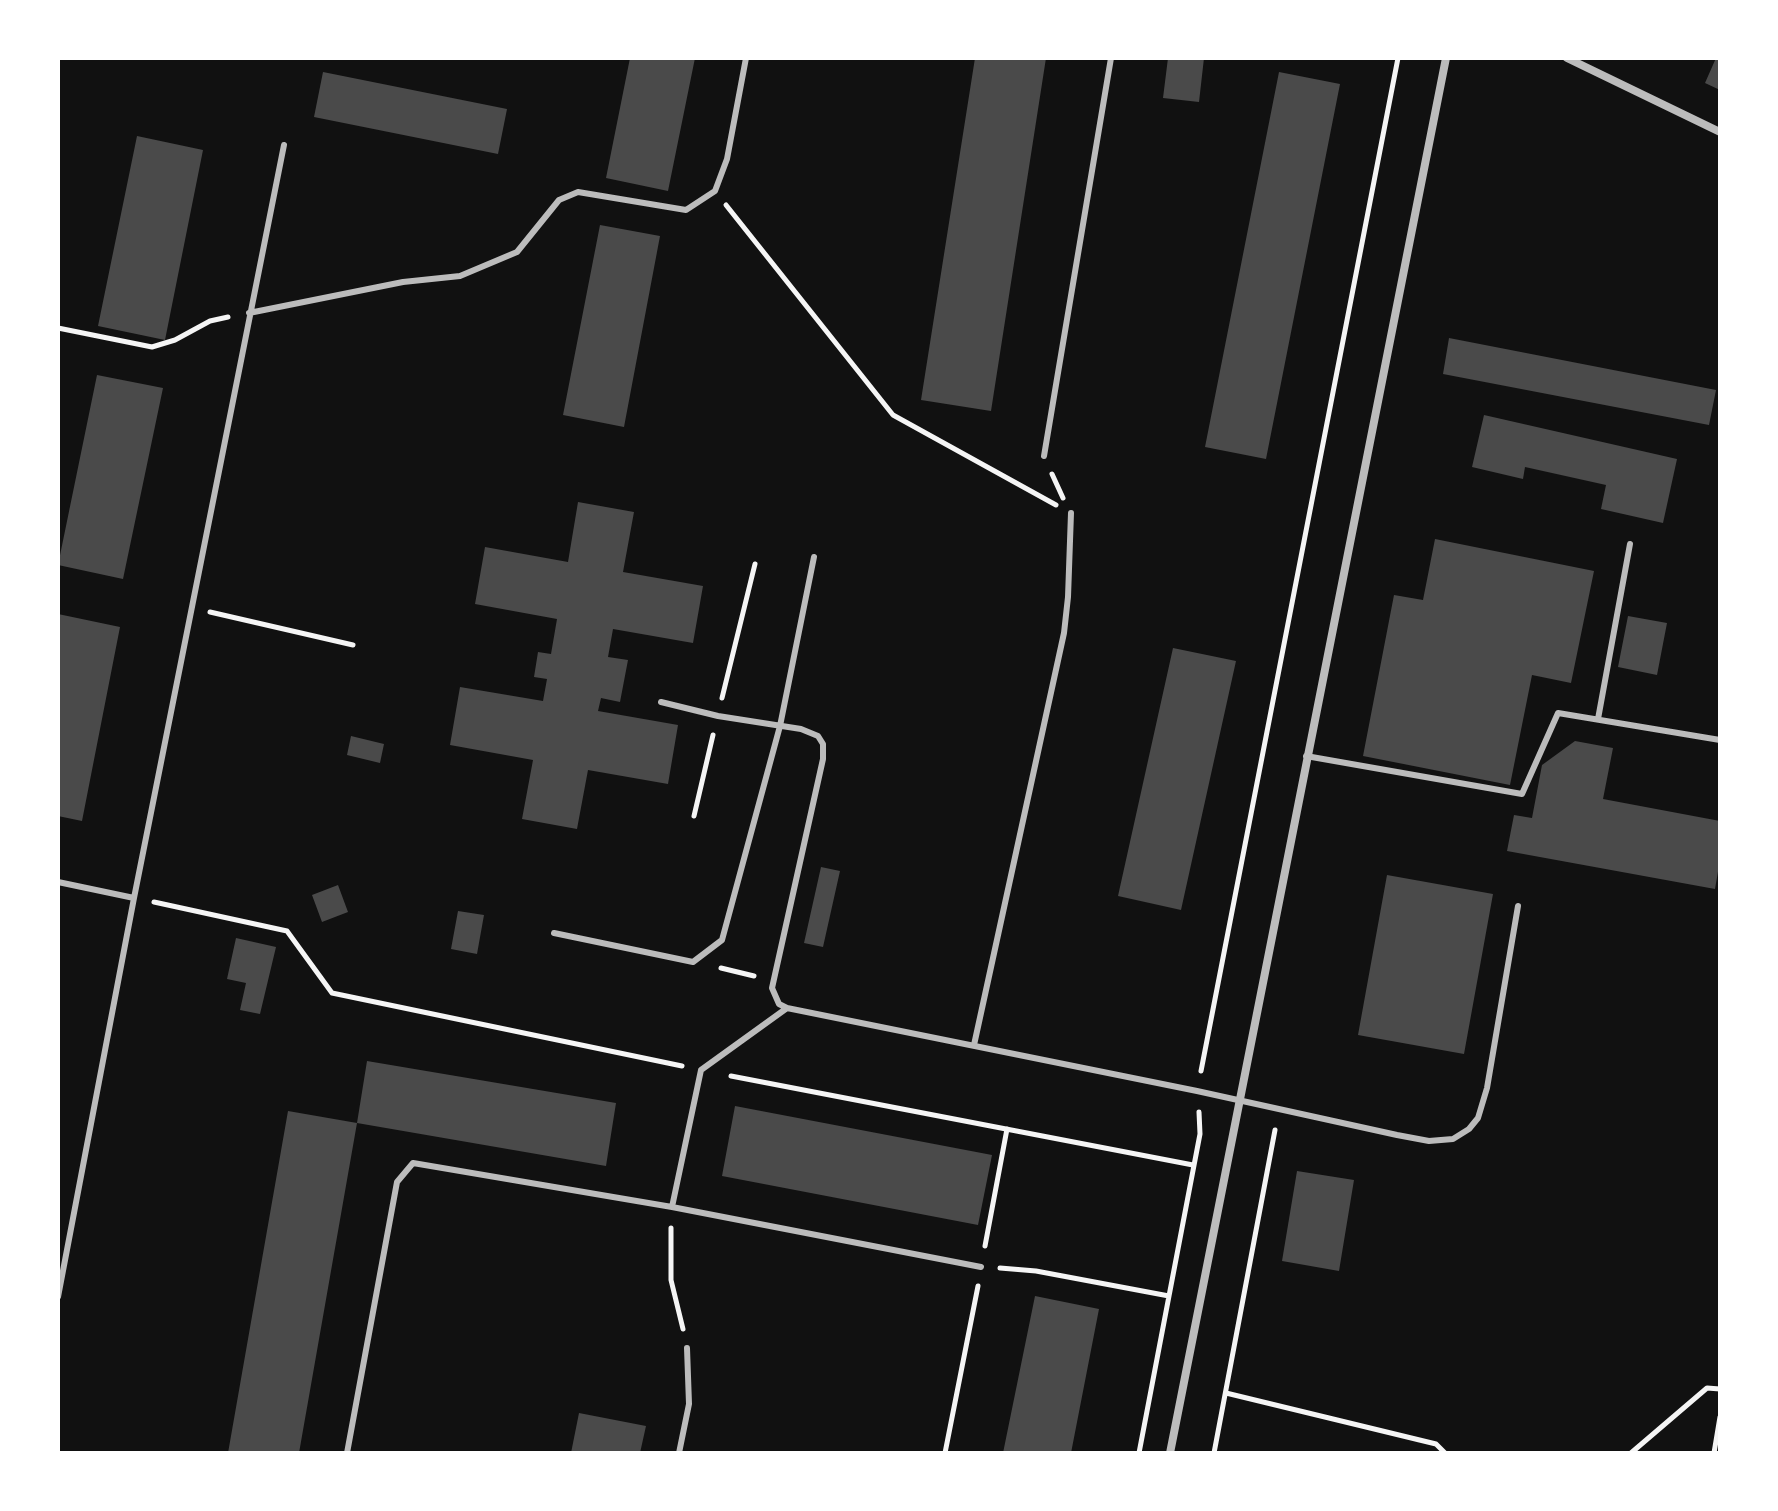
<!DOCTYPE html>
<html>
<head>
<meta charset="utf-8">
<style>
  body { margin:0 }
  #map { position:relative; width:1778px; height:1511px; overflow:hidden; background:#111; font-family:"Exo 2",sans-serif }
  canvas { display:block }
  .frame { position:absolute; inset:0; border:60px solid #fff; pointer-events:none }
</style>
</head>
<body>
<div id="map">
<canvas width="1778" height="1511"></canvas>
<div class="frame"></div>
</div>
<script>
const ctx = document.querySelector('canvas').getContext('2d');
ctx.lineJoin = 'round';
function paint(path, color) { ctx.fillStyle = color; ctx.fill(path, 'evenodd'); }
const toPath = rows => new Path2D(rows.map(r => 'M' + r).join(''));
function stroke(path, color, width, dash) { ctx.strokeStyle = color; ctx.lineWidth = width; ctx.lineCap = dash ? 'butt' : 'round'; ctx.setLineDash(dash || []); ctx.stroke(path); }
const building = toPath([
  [630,58,695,58,668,191,606,178],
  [975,58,1046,58,991,411,921,400],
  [1168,58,1204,58,1199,102,1163,98],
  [1716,58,1720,58,1720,90,1705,83],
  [323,72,507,109,498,154,314,117],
  [1279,72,1340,84,1266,459,1205,447],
  [137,136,203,150,165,340,98,326],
  [600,225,660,236,624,427,563,415],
  [1449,338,1716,390,1709,425,1443,374],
  [97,375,163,388,123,579,58,565],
  [1484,415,1677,459,1663,523,1601,509,1606,485,1525,467,1523,479,1472,467],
  [578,502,634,512,623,572,703,586,693,643,613,629,608,657,628,660,620,702,601,698,598,711,678,725,668,784,588,770,577,829,522,819,533,760,450,745,460,687,543,701,547,679,534,677,538,652,551,654,557,619,475,604,485,547,568,562],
  [1435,539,1594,571,1571,683,1532,675,1510,785,1363,756,1394,595,1423,600],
  [58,614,120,627,82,821,58,816],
  [1628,616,1667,623,1657,675,1618,667],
  [1173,648,1236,661,1181,910,1118,896],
  [351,736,384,744,380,763,347,755],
  [1575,741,1613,748,1603,799,1720,821,1720,860,1715,889,1507,851,1514,815,1532,818,1542,765],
  [821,867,840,871,823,947,804,943],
  [1387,875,1493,894,1464,1054,1358,1035],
  [338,885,348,912,322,922,312,895],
  [458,911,484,915,477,954,451,949],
  [236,938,276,947,260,1014,240,1010,246,983,227,979],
  [367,1061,616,1103,606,1166,357,1123],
  [735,1106,992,1155,978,1225,722,1176],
  [288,1111,357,1123,299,1453,228,1453],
  [1297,1171,1354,1180,1339,1271,1282,1261],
  [1035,1296,1099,1309,1071,1453,1003,1453],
  [579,1413,646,1426,640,1453,571,1453]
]);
const path = toPath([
  [726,205,893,415,1056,505],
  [58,328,152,347,175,340,210,321,228,317],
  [1052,474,1063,498],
  [210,612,353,645],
  [722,698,755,564],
  [694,816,713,735],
  [154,902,287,931,332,993,682,1066],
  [721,968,754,976],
  [1201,1071,1398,58],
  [731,1076,1193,1165],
  [671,1228,671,1280,683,1329],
  [985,1246,1007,1129],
  [1000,1268,1036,1271,1169,1296,1139,1453],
  [1169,1296,1200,1134,1199,1112],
  [1226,1393,1436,1444,1445,1453],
  [945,1453,978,1286],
  [1214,1453,1275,1130],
  [1631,1453,1707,1388,1720,1389],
  [1714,1453,1720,1417]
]);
const service = toPath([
  [249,313,403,282,460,276,517,252,559,200,578,192,686,210,715,191,727,159,746,58],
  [1044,456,1111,58],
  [661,702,718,716,801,729,818,736,823,744,823,759,772,988,779,1004,787,1008],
  [1598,719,1630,544],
  [1306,756,1522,794,1558,713,1720,740],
  [58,882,134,898],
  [554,933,693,962,722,940,780,726,814,557],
  [974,1045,1064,633,1068,597,1071,513],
  [672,1207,701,1070,787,1008,1197,1091,1397,1135,1429,1141,1453,1139,1469,1129,1478,1118,1487,1088,1518,906],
  [58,1297,134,898,284,145],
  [347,1453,397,1182,413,1163,672,1207,981,1267],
  [679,1453,689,1404,687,1348]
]);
const minor = toPath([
  [1567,58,1720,132],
  [1170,1453,1446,58]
]);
paint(building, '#4a4a4a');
stroke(path, '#f5f5f5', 5);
stroke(service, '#bcbcbc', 6);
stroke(minor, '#bcbcbc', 8);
</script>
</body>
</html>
